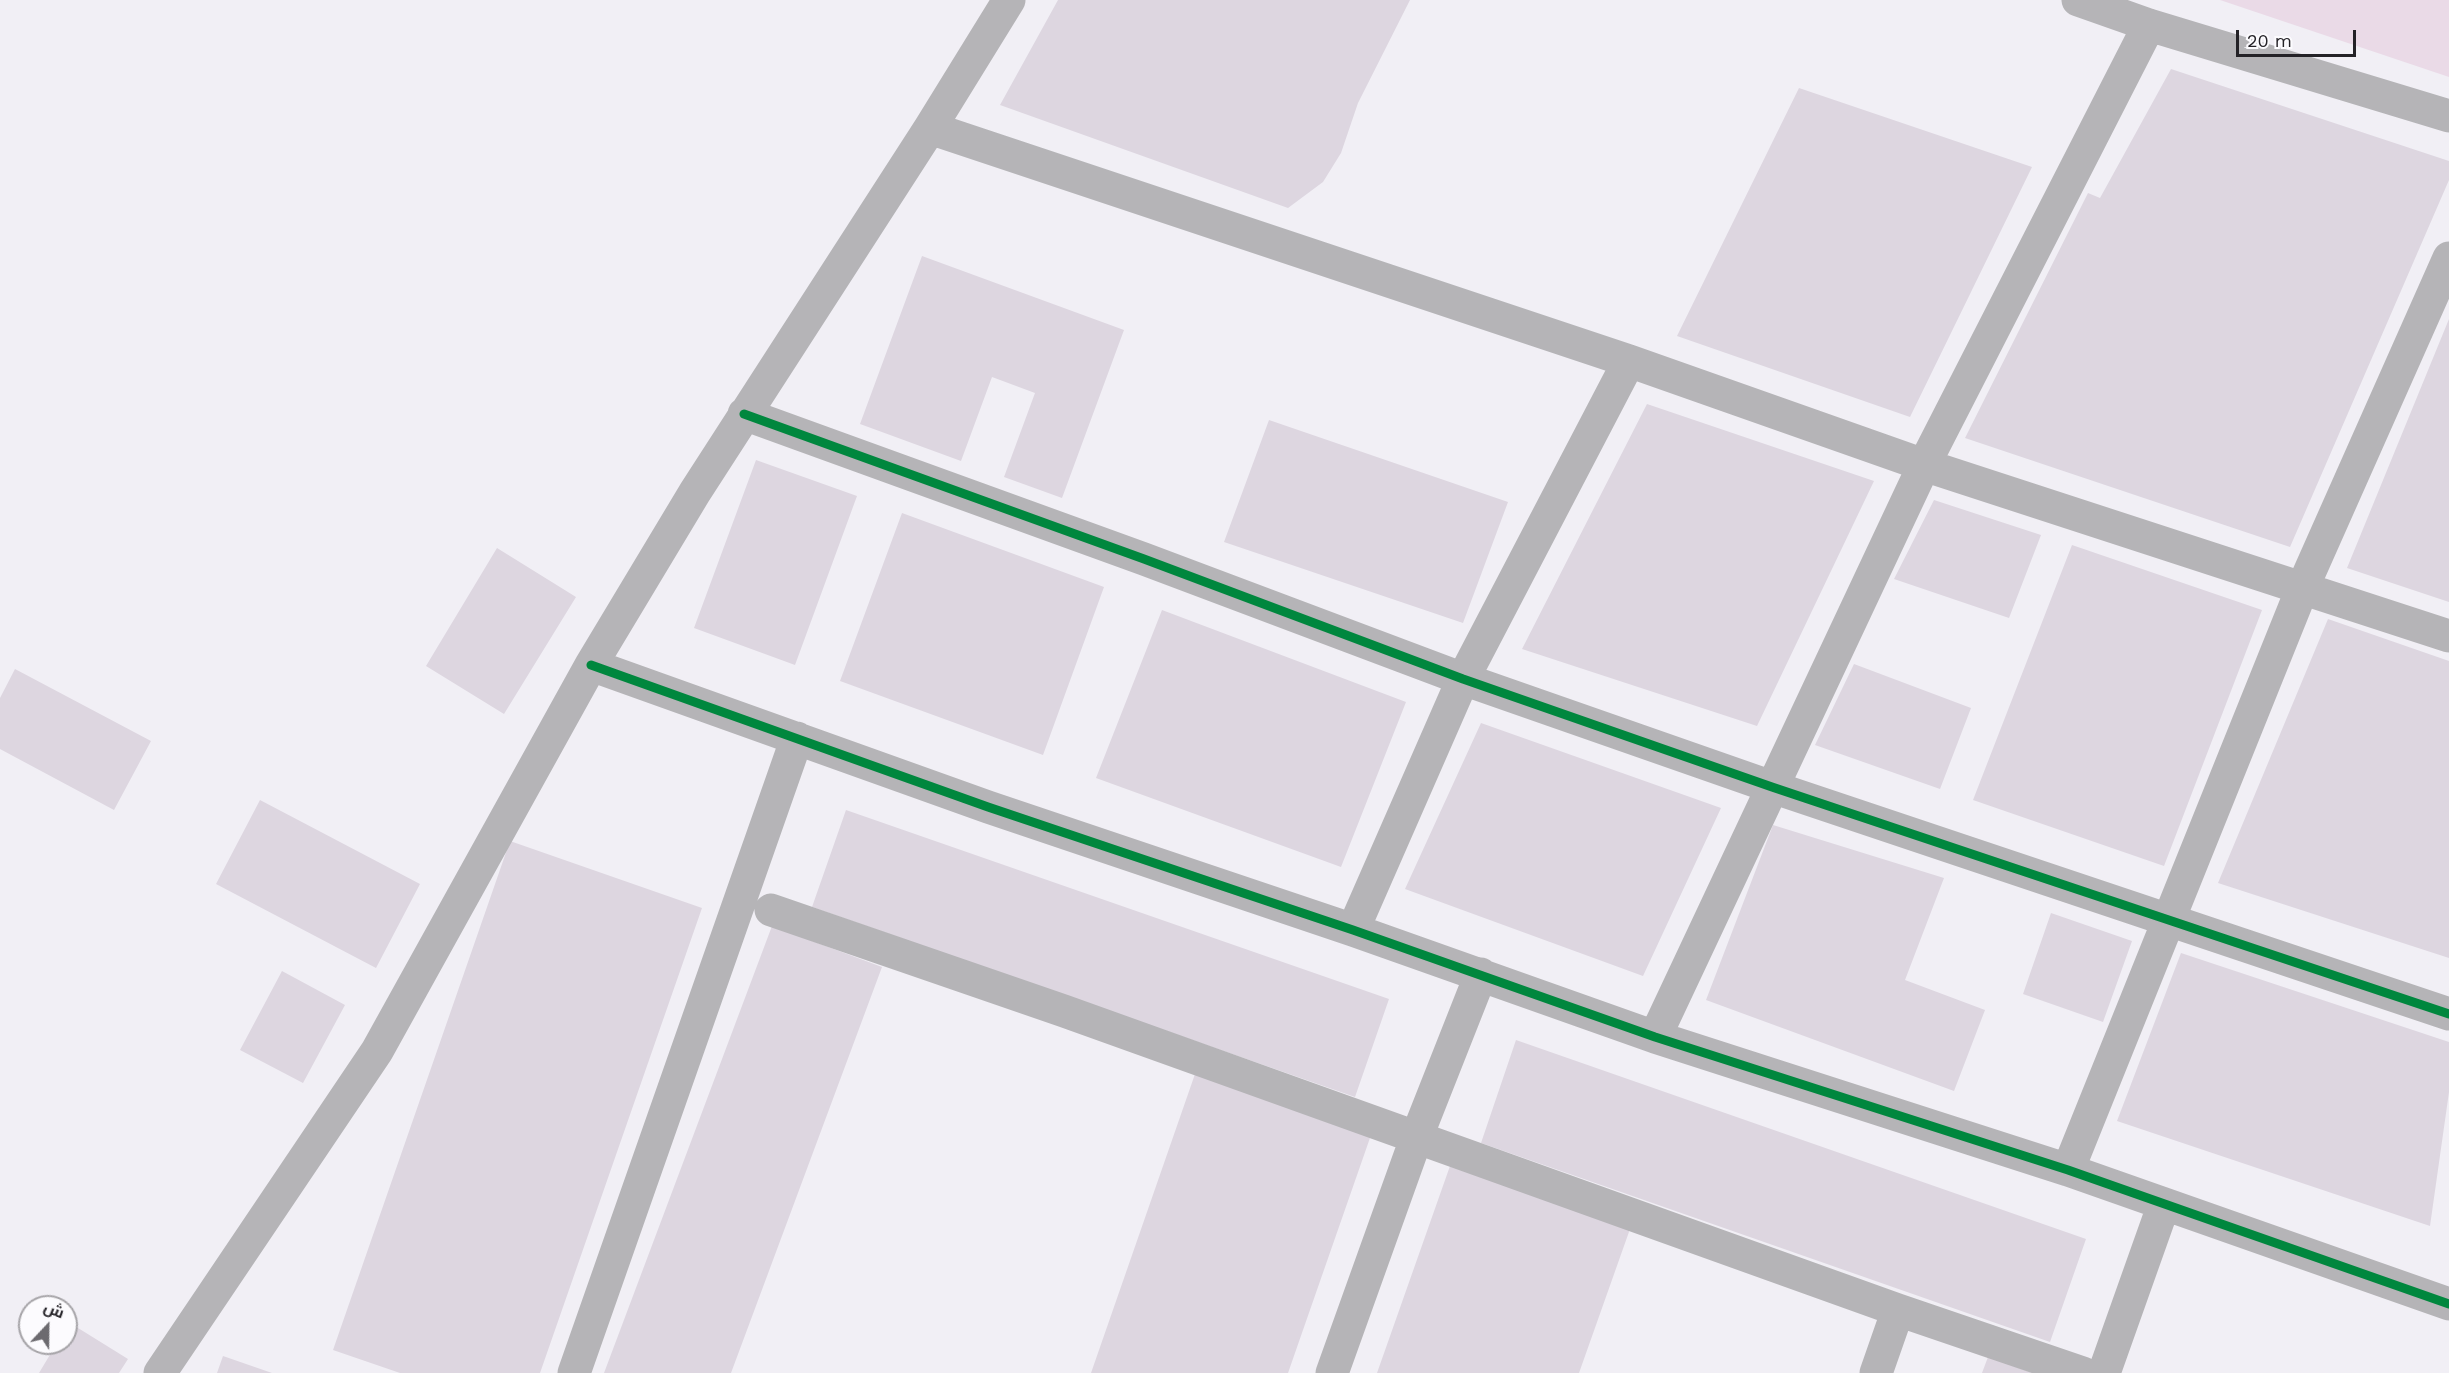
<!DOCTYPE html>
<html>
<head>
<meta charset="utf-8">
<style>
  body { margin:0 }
  #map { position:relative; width:2449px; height:1373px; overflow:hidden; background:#f1eff5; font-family:"Work Sans",Cairo,sans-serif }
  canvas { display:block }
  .north { position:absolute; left:18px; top:1295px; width:60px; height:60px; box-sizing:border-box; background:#fcfbfe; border:2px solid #a6a4a8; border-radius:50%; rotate:22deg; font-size:16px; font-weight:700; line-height:24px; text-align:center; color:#242227 }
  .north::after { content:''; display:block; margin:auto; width:21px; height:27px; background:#6c6a6f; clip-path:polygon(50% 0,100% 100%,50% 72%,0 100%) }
  .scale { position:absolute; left:2236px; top:30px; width:120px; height:27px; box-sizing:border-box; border:3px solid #242227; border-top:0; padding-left:8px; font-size:18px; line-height:21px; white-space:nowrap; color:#242227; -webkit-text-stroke:4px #fcfbfe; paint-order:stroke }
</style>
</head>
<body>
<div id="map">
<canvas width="2449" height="1373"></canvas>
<div class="north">ش</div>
<div class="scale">20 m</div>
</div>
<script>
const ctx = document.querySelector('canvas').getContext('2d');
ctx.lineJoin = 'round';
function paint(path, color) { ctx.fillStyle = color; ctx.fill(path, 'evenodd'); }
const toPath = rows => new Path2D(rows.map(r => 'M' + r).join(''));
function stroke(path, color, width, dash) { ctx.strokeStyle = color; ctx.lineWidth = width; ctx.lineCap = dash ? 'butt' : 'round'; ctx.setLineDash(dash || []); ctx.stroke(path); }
const green = toPath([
  [2220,0,2449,0,2449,77]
]);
const building = toPath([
  [1058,0,1410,0,1358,103,1341,153,1323,182,1288,208,1000,105],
  [2171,69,2449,161,2449,180,2290,547,1965,438,2088,193,2100,198],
  [1799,88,2032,167,1910,417,1677,336],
  [922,256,1124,330,1062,498,1004,477,1035,393,992,377,961,461,860,424],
  [2449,319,2449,602,2347,568],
  [1647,404,1874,481,1757,726,1522,649],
  [1269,420,1508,502,1463,623,1224,542],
  [756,460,857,496,795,665,694,628],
  [1934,500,2041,535,2009,618,1894,579],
  [902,513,1104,587,1043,755,840,681],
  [2072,545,2262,610,2164,866,1973,800],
  [497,548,576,597,504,714,426,666],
  [1162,610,1406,702,1341,867,1096,778],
  [2328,619,2449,661,2449,958,2218,883],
  [1854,664,1971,708,1940,789,1815,745],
  [15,669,151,741,114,810,0,749,0,698],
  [1481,723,1721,808,1643,976,1405,889],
  [260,800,420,884,376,968,216,884],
  [846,810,1389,999,1355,1097,812,907],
  [1773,825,1944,878,1905,980,1985,1010,1954,1091,1706,1000],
  [510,841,702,908,540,1373,400,1373,333,1350],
  [2051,913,2132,941,2103,1022,2023,994],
  [772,926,882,967,731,1373,604,1373],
  [2181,953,2449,1042,2449,1092,2430,1226,2117,1121],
  [282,971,345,1005,303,1083,240,1050],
  [1516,1040,2086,1239,2050,1342,1481,1143],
  [1195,1074,1371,1135,1288,1373,1091,1373],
  [1450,1166,1630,1229,1579,1373,1377,1373],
  [70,1323,128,1359,119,1373,39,1373,57,1343,66,1343,66,1329],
  [223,1356,272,1373,217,1373],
  [1988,1357,2033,1373,1982,1373]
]);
const street = toPath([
  [2078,0,2149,25,2449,116],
  [930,128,1629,361,1924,465,2449,636],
  [744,414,1144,559,1463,679,1772,787,2449,1014],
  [591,665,988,807,1353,930,1655,1037,2068,1170,2449,1304],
  [771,910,1064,1011,1898,1310,2083,1373],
  [1353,930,1463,679,1629,361],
  [1655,1037,1924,465,2149,25],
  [2068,1170,2302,589,2449,258],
  [160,1373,377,1051,591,665,695,492,930,128,1009,0],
  [574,1373,797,738],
  [1332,1373,1417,1136,1481,974],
  [1876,1373,1898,1310],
  [2104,1373,2164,1204]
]);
const cycleway = toPath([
  [744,414,1144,559,1463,679,1772,787,2449,1014],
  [591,665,988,807,1353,930,1655,1037,2068,1170,2449,1304]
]);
paint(green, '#eadae7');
paint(building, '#ddd6e0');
stroke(street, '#b5b4b7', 33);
stroke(cycleway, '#00873e', 9);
</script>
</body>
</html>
